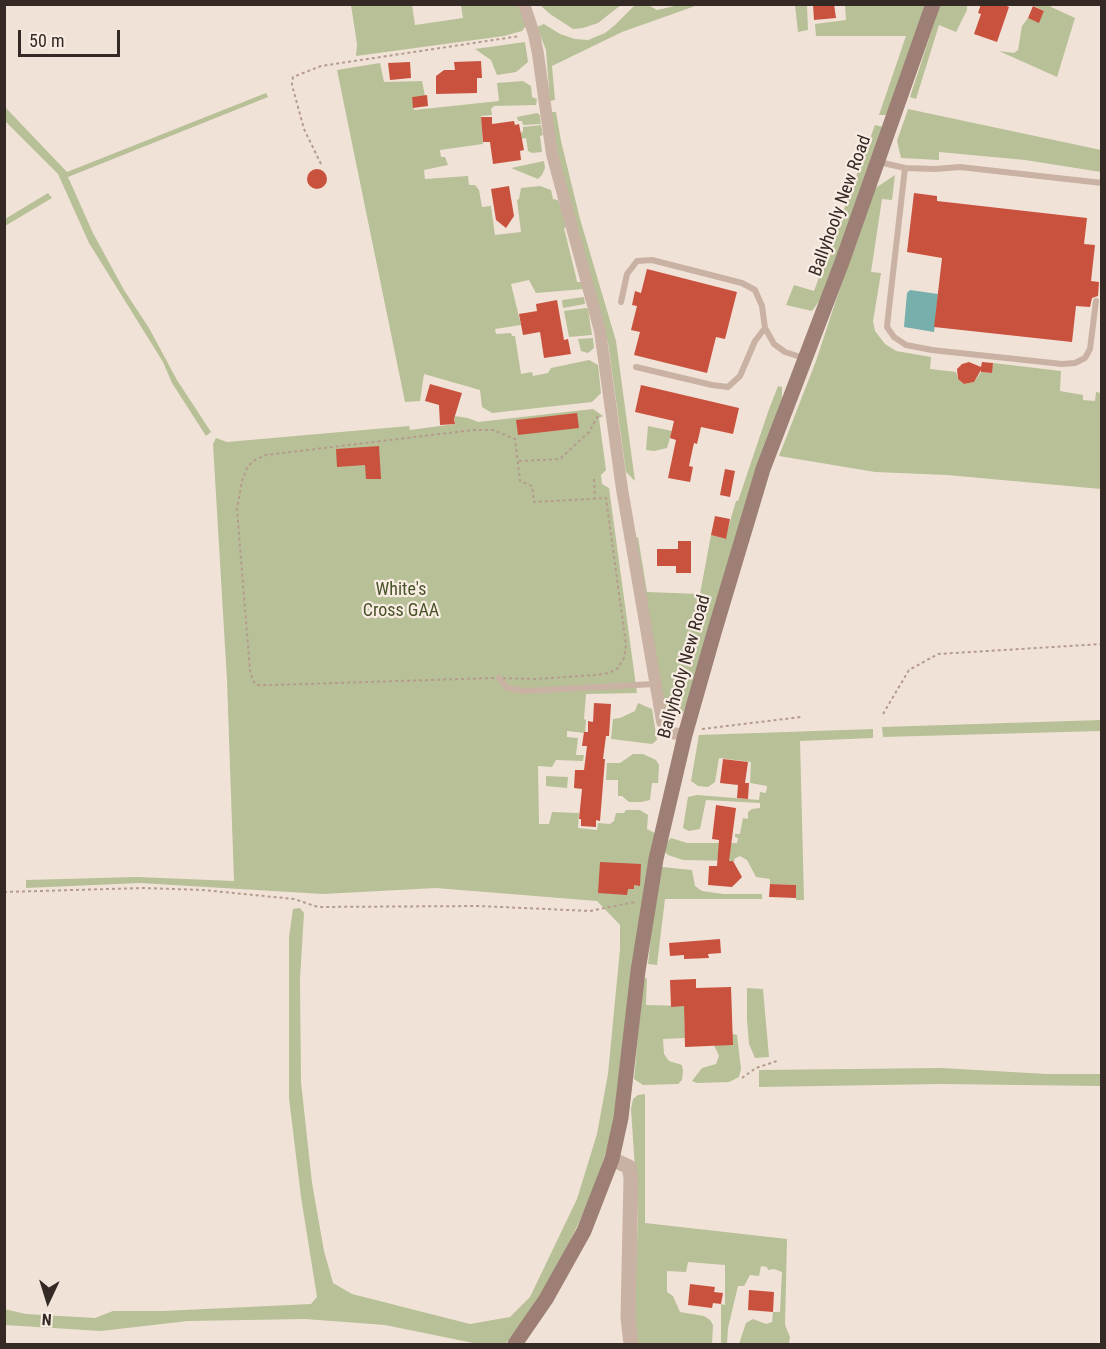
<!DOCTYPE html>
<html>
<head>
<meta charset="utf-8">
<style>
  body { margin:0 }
  #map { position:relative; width:1106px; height:1349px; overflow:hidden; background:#f1e2d7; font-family:"Roboto Condensed",sans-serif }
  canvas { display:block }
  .frame { position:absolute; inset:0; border:6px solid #342925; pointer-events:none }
  .north { position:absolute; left:18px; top:1271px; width:60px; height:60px; -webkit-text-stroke:4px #f9ede3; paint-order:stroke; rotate:184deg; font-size:16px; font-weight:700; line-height:24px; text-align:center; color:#342925 }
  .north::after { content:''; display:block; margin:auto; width:21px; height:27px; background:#342925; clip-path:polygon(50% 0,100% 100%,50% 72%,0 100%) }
  .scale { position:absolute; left:18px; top:30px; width:102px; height:27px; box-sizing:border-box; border:3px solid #342925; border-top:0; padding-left:8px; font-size:18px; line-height:21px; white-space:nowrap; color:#342925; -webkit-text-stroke:4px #f9ede3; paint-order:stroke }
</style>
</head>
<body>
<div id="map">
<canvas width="1106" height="1349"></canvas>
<div class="frame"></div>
<div class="north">N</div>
<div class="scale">50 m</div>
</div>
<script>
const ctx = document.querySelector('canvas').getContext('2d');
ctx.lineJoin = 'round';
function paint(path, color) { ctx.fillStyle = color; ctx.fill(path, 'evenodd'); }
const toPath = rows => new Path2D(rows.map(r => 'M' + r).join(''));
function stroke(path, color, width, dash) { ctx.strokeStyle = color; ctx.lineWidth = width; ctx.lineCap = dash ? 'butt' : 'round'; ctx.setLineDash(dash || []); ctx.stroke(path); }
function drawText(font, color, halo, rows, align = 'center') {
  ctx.font = font + ' "Roboto Condensed",sans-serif'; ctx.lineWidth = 4.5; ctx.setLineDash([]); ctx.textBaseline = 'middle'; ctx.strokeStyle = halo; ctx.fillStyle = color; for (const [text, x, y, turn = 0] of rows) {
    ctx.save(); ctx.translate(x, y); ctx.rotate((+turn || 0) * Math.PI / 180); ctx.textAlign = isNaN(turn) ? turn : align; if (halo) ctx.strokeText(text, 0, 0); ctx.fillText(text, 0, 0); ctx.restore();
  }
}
const green = toPath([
  [351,5,412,5,415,25,463,18,461,5,519,5,525,20,525,27,522,31,504,36,356,56,357,44],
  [540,5,621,5,598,23,583,28,573,29,550,14],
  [635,5,648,5,657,10,679,5,698,5,622,32,552,66,555,100,550,101,546,50,537,27,544,24,560,34,575,39,588,40,605,33,615,25],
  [795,5,807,5,808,30,798,32],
  [845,5,926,5,888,115,879,115,906,36,816,36,815,24,846,20],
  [940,5,967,5,967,10,956,32,939,25,916,99,910,97],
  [1033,5,1050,5,1051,7,1075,18,1057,77,999,51,1014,53,1018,50,1022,26,1028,18,1039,22,1044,11],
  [525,42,528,62,516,72,497,75,491,60,475,49],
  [380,63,384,82,422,81,425,96,412,97,414,110,499,101,497,83,523,81,531,86,532,97,537,99,536,105,494,106,491,109,492,115,481,116,483,144,440,150,441,157,445,157,448,165,424,170,425,179,468,176,469,185,475,185,479,190,482,207,491,206,495,235,521,232,517,200,519,199,521,188,540,186,551,190,553,199,558,200,567,227,564,228,576,277,577,282,581,282,583,289,536,293,529,280,511,284,521,325,495,329,496,334,511,333,512,336,515,336,521,374,532,372,533,376,548,373,551,368,589,360,598,365,601,393,592,402,492,413,482,407,480,390,424,374,420,401,405,402,337,70],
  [266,93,268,97,68,177,93,233,124,290,149,328,177,380,211,432,206,436,172,383,163,362,89,243,58,174,5,121,5,107,67,172],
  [908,109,1101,150,1101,172,1025,160,939,152,939,160,901,158,897,141],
  [550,112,556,112,561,141,580,219,616,341,635,481,626,472,608,343,562,176],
  [537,113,540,115,541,124,523,125,522,121,518,121,517,117],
  [541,125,543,135,540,136,542,152,532,153,528,151,526,138,519,139,519,133,523,132,523,127],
  [875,125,883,127,822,297,812,311,786,305,794,285,814,291],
  [544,161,545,168,542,175,538,179,511,168],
  [895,175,892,200,882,199,871,272,881,273,873,321,875,331,885,344,896,351,931,357,930,369,956,372,958,379,964,384,974,382,981,372,991,373,993,363,1061,371,1060,391,1083,395,1083,400,1095,401,1096,392,1101,393,1101,489,947,475,875,472,779,456,816,361,869,200,874,189],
  [48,193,52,198,5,226,5,219],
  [584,297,585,304,563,308,562,300],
  [586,308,588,309,592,335,569,337,564,311],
  [593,338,594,348,588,353,581,351,578,339],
  [778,386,782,387,782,398,687,702,683,713,678,717,670,717,665,713,636,538,638,537,647,592,700,594,711,535,725,539,736,501,738,501,768,412],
  [593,409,603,416,599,418,606,470,601,475,602,484,609,488,637,693,586,694,584,719,586,720,585,733,567,731,567,737,578,738,576,755,584,755,583,761,556,760,552,767,538,766,539,824,549,824,552,812,579,813,578,828,597,830,598,823,610,824,614,821,616,813,624,813,626,810,640,810,648,815,647,829,655,833,612,1132,604,1158,591,1197,571,1239,545,1287,516,1332,505,1344,478,1344,385,1325,305,1319,188,1321,101,1331,5,1325,4,1309,26,1314,95,1318,113,1311,163,1311,311,1304,317,1297,301,1197,289,1098,289,937,293,909,300,908,304,913,300,979,301,1082,312,1183,324,1251,333,1283,352,1294,470,1324,510,1317,530,1297,577,1199,597,1134,608,1074,620,949,620,925,597,901,436,888,323,894,140,883,26,888,26,880,137,877,234,881,227,680,213,444,216,438,227,442,409,426,410,430,455,424,454,416,468,418,478,422],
  [648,426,672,431,667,448,654,451,646,450],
  [638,703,652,709,657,740,652,744,611,739,613,719,620,718,635,711],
  [1102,720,1101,731,883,737,882,727],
  [873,729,873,738,800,741,804,900,796,900,796,885,770,884,770,879,756,877,747,860,740,856,734,859,735,861,683,860,668,855,665,852,667,842,671,838,687,843,737,843,738,838,735,837,735,834,740,834,743,818,748,819,748,812,752,809,760,808,760,803,706,800,700,829,689,831,683,828,688,797,697,795,759,800,760,792,766,793,767,786,750,783,751,762,719,758,715,782,708,787,698,786,691,781,699,735],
  [633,754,643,754,656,760,659,765,658,783,652,783,650,800,641,802,629,802,622,796,618,796,618,780,606,780,607,763,620,763],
  [546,776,568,777,567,788,546,786],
  [662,867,692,870,695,886,702,891,723,894,762,894,762,899,665,899,657,965,648,964,655,898],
  [647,978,646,1005,684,1006,685,1038,663,1039,664,1054,669,1061,682,1065,683,1071,682,1080,678,1084,643,1085,634,1079,643,979],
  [747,988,763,989,769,1057,755,1058,749,1044,747,1020],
  [733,1034,737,1035,741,1069,739,1077,729,1082,697,1083,692,1081,702,1068,716,1064,719,1056,714,1045],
  [941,1068,1047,1074,1101,1074,1101,1086,941,1084,759,1087,759,1070],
  [645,1094,645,1223,787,1239,785,1325,790,1337,789,1344,739,1344,746,1323,753,1319,766,1324,772,1322,773,1312,780,1312,782,1272,774,1269,768,1270,767,1267,761,1266,759,1276,750,1275,744,1286,738,1286,728,1328,727,1344,721,1344,721,1304,725,1305,725,1265,688,1262,686,1272,667,1271,667,1292,673,1296,680,1312,704,1316,710,1320,713,1325,712,1344,636,1344,634,1328,638,1214,631,1109,633,1099,638,1095]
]);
const water = toPath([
  [910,290,938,294,934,332,904,327,907,293]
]);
const building = toPath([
  [813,4,834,4,836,18,814,20],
  [981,4,1002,4,1009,7,997,42,974,34,981,14,978,13],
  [1033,6,1044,11,1039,23,1028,18],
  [481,61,482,78,477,78,477,93,436,94,436,76,444,70,455,70,454,62],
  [410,62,411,78,390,80,388,63],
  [427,95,428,106,413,108,412,97],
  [481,117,492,117,492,124,514,121,515,125,519,124,524,150,520,151,521,160,493,164,490,142,483,142],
  '307 179a10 10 0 1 1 20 0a10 10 0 1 1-20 0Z',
  [509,186,514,216,506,228,496,220,491,189],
  [914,193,937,196,937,201,1087,218,1084,244,1095,245,1091,281,1099,282,1098,296,1092,298,1090,307,1076,306,1072,342,934,327,942,258,907,252],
  [647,269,737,292,725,339,716,337,707,373,634,355,640,332,631,330,637,306,632,305,635,291,641,293],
  [557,300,564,340,568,339,571,354,544,358,540,332,523,335,519,314,537,311,536,304],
  [969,362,981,367,982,362,993,363,992,373,981,372,981,370,974,382,964,384,958,379,957,369,962,364],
  [430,384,462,393,454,419,455,424,440,425,439,405,425,401],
  [641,385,739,408,733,434,701,427,697,444,694,443,689,466,693,467,690,482,668,478,676,440,670,438,674,421,635,412],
  [577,413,579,428,518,435,516,420],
  [379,446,381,479,366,479,365,465,337,467,336,449],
  [725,469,735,471,730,497,720,495],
  [715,516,730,519,726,539,711,535],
  [678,541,691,541,691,573,676,573,676,566,657,566,657,549,678,549],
  [594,703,611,704,609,736,606,736,603,759,605,759,600,821,596,820,596,827,581,826,581,819,579,819,582,789,574,788,575,770,584,770,587,746,582,746,584,732,588,732,588,721,593,722],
  [723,759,748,762,745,783,749,783,748,799,737,798,738,785,720,783],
  [716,805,736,808,729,861,733,861,742,877,732,887,708,885,709,866,717,866,719,840,712,839],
  [600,862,641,864,640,886,634,885,634,889,628,889,627,895,598,893],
  [770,884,796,885,796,898,769,897],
  [720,939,721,953,708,954,709,958,684,959,684,955,670,956,669,943],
  [696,979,696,988,731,987,733,1045,685,1047,684,1006,671,1007,670,980],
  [690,1284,715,1287,714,1292,723,1293,721,1304,713,1303,712,1308,688,1305],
  [749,1290,774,1292,773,1312,748,1310]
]);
const path = toPath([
  [321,164,304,129,292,85,293,77,321,66,520,36],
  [473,430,493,430,515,439,520,481,532,486,534,502,606,498,626,645,624,658,618,668,609,673,595,675,536,679,493,678,272,685,257,685,253,681,250,671,237,509,242,481,248,466,255,460,266,455,473,430],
  [519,461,560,459,589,432,598,416],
  [594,479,595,499],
  [883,714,909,670,938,654,1102,644],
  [702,729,801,717],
  [4,892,144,888,203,890,294,899,318,907,479,906,590,911,635,902],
  [742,1078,756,1068,777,1061]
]);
const service = toPath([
  [879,162,905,168,935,169,960,167,1102,183],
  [905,168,888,317,887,327,894,337,906,345,932,350,1062,364,1075,363,1085,358,1090,349,1096,301],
  [621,302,627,274,637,261,652,260,742,283,755,290,762,306,765,328,774,344,785,352,804,358],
  [636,367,712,385,728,387,740,376,755,341,765,328],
  [499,678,507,688,525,691,654,684]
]);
const minor = toPath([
  [524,4,534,34,538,54,552,154,600,331,622,489,662,721,666,729,672,733,685,735]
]);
const tertiary = toPath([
  [612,1159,629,1167,631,1178,628,1317,631,1344]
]);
const secondary = toPath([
  [515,1344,546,1299,584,1231,612,1159,621,1118,638,971,656,859,685,735,714,633,763,469,842,262,933,4]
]);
const streetNames = [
  ["Ballyhooly New Road",841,206,-70],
  ["Ballyhooly New Road",685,667,-74]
];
const parkNames = [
  ["White's",401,590],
  ["Cross GAA",401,611]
];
paint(green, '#b7c097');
paint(water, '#76afac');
paint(building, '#c9523e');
stroke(path, '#b59b8d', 2, [3, 3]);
stroke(service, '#c9b1a3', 6);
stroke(minor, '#c9b1a3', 12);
stroke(tertiary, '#c9b1a3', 15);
stroke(secondary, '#9d7f75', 15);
drawText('18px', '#342925', '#f9ede3', streetNames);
drawText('18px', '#485329', '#f9ede3', parkNames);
</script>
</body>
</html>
